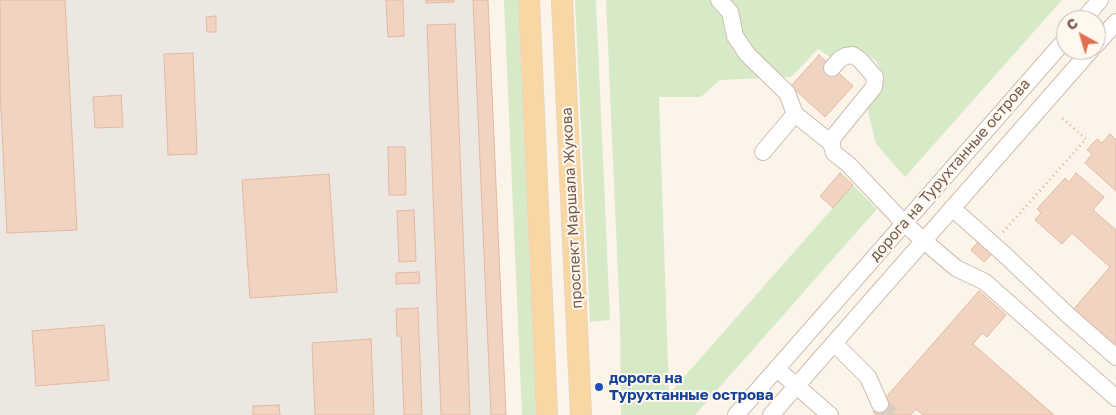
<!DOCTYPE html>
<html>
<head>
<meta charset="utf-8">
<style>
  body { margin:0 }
  #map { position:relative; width:1116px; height:415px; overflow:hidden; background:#fcf4e9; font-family:"Golos Text",sans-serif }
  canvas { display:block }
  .north { position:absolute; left:1056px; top:10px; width:50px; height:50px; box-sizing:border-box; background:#fef8ef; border:1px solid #c8b9ae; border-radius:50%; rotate:321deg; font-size:14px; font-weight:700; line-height:20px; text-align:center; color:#765b4d }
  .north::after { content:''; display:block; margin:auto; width:18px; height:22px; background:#e26f52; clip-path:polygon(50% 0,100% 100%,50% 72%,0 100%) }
</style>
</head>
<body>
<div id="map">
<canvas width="1116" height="415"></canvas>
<div class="north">С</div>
</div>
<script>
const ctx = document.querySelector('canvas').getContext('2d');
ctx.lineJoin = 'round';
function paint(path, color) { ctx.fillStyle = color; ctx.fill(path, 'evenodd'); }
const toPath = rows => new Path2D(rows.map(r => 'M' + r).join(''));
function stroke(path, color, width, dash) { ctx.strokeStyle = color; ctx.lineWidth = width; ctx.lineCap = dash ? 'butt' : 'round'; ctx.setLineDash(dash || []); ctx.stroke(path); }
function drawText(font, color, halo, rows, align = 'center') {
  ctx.font = font + ' "Golos Text",sans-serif'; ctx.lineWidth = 4; ctx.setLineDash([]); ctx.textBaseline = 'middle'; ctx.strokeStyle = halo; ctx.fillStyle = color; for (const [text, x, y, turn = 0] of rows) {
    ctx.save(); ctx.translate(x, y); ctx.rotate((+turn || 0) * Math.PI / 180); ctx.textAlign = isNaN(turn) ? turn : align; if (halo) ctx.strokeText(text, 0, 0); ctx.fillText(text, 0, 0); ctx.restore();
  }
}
const industrial = toPath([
  [0,0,488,0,506,415,0,415]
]);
const green = toPath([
  [504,0,518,0,536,415,522,415],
  [575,0,596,0,610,320,590,322],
  [606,0,1062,0,905,177,876,144,867,107,885,77,876,61,858,48,840,51,831,58,818,49,791,77,720,80,701,97,659,97,669,394,853,185,877,209,695,415,621,415,620,321]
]);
const building = toPath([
  [0,0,65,0,77,230,7,233,0,90,0,0],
  [386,0,403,0,404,36,388,37,386,0],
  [426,0,454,0,454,2,426,3,426,0],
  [473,0,488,0,506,415,491,415,473,0],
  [216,16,216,32,207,32,206,17,216,16],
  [455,24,470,415,441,415,427,25,455,24],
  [193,53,197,154,168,155,164,54,193,53],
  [819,55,853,86,825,117,791,86,819,55],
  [121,95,123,127,95,128,93,97,121,95],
  [1110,134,1116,140,1116,191,1085,163,1092,154,1087,150,1092,144,1097,139,1102,143,1110,134],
  [388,147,405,147,406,195,389,195,388,147],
  [840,173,853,185,833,208,820,196,840,173],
  [1076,173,1104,197,1093,210,1116,230,1116,350,1072,311,1110,267,1072,233,1062,244,1035,220,1041,213,1037,209,1065,178,1069,182,1076,173],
  [329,174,337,292,250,298,242,180,329,174],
  [414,210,416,261,399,262,397,211,414,210],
  [978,242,992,254,984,262,971,250,978,242],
  [419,272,420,283,396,284,396,273,419,272],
  [979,291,1006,315,987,337,982,333,973,344,1054,415,923,415,916,409,911,415,876,415,873,412,979,291],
  [418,308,422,415,404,415,401,336,397,336,396,309,418,308],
  [104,325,109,380,36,386,32,331,104,325],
  [371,339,374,415,315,415,312,343,371,339],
  [279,405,280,415,253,415,253,406,279,405]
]);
const minorTunnel = toPath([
  [880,404,892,415]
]);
const path = toPath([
  [1003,232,1086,139,1062,118]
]);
const minor = toPath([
  [719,0,730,12,735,36,747,54,787,93,795,114],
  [1083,20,1100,0],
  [1096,45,1116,22],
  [831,143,835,135,874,87,875,77,860,60,853,55,846,56,840,59,832,68],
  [763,152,795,114,831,143,834,153,848,164,904,223,924,241,956,268,985,282,1116,398],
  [952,208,1005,255,1069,316,1116,357],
  [834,343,868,377,880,404],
  [777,369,830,415],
  [736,415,1066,39],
  [771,415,1091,50]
]);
const major = toPath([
  [529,0,547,415],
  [562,0,581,415]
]);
const markers = [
  [599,387,5,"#1a4fb4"]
];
const streetNames = [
  ["дорога на Турухтанные острова",950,170,-49],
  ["проспект Маршала Жукова",572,208,-93]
];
const transitNames = [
  ["дорога на",609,378],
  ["Турухтанные острова",609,395]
];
paint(industrial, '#ede7e2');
paint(green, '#d6eac7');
paint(building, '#f1d3c1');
stroke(building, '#e3b9a2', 1);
stroke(minorTunnel, '#dacec2', 16, [16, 8]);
stroke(minor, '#cebcaf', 18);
stroke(major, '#d9d1cd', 22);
stroke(path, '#d6b6a4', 3, [1, 4]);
stroke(minor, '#fff', 16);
stroke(major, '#f8d7a4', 21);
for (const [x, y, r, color] of markers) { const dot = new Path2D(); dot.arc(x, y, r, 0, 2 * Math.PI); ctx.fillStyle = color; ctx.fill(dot); stroke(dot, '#fef8ef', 2); }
drawText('15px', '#765b4d', '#fef8ef', streetNames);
drawText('bold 15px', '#164399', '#fef8ef', transitNames, 'left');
</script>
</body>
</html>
